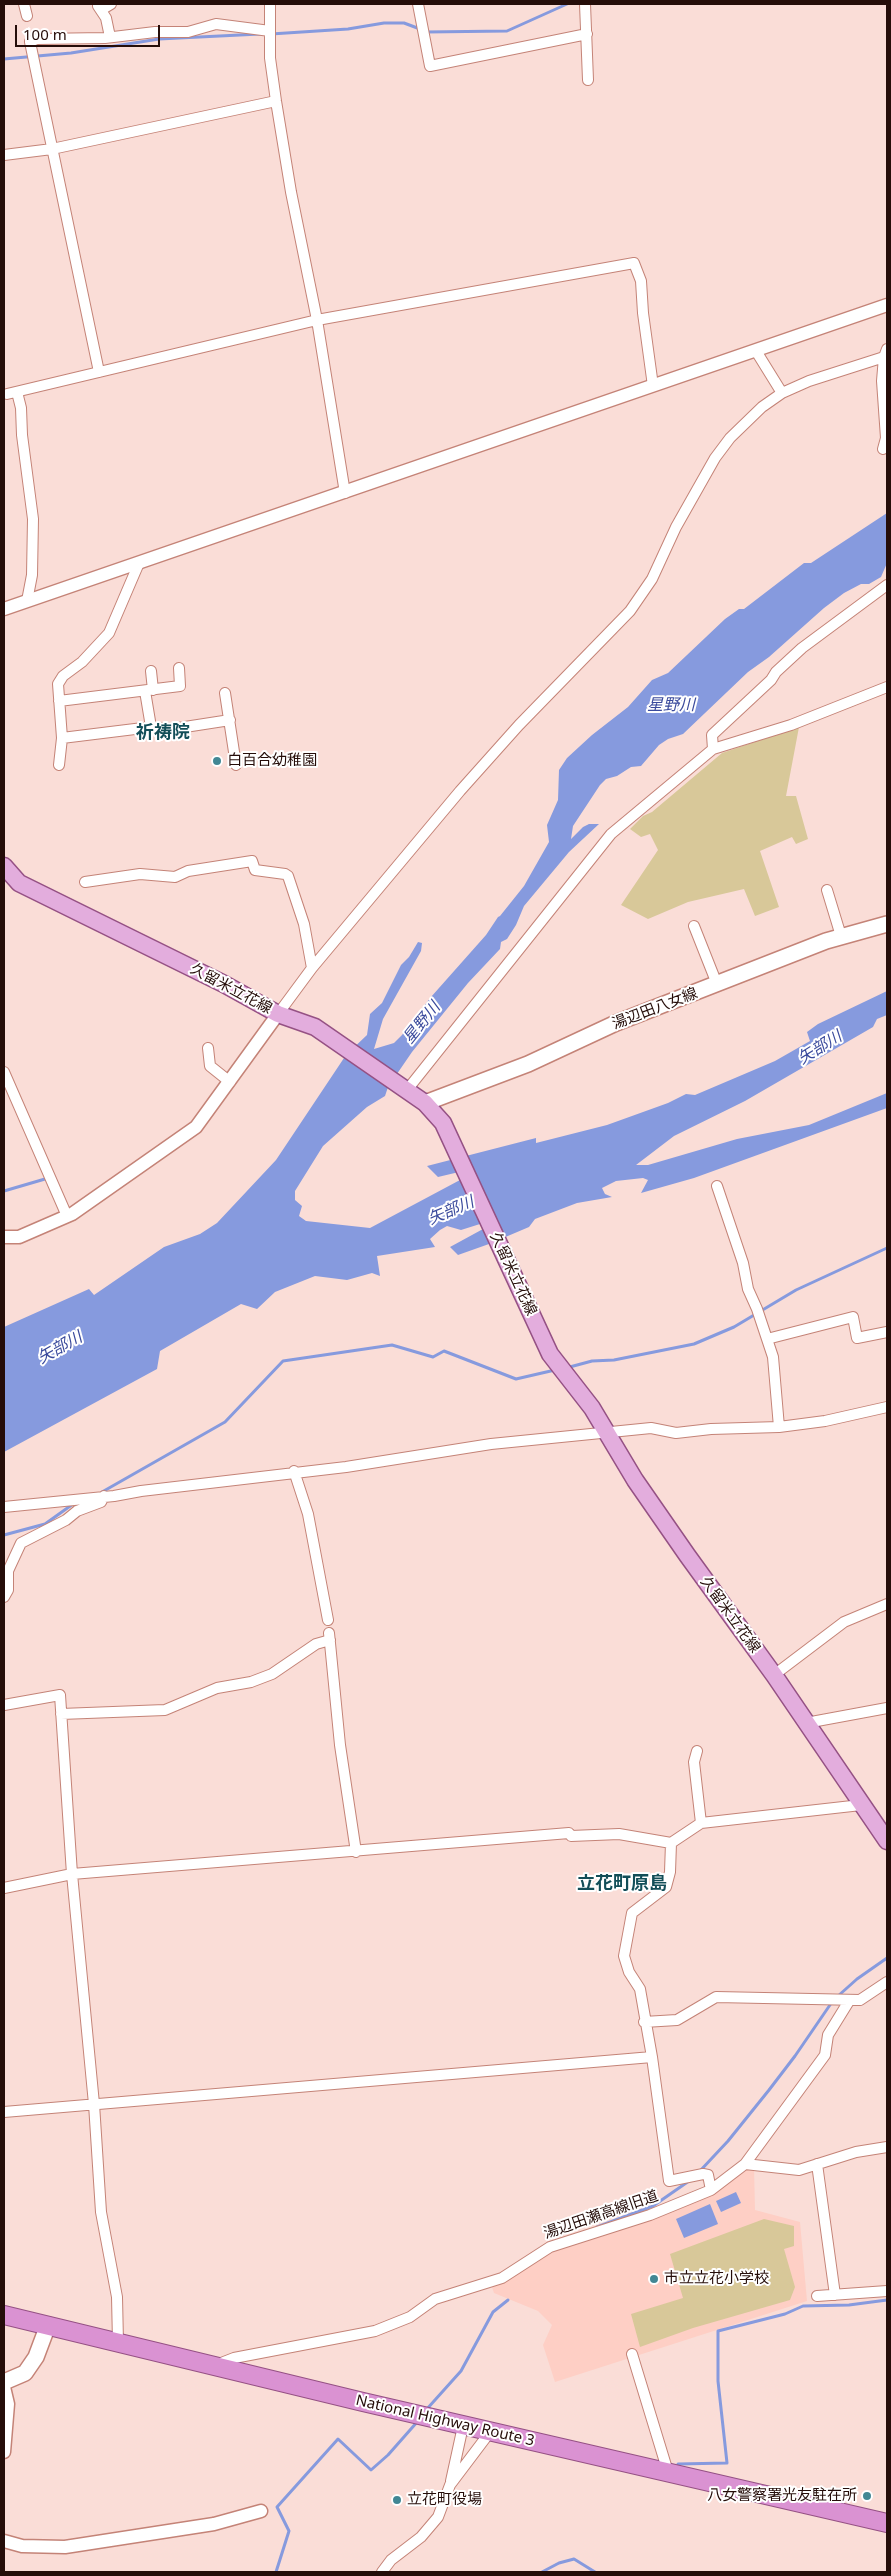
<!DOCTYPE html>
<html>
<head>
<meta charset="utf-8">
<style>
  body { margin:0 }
  #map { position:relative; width:891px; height:2576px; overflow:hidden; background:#faddd7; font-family:"Noto Sans",sans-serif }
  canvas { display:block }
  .frame { position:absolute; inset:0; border:5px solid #250d09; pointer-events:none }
  .scale { position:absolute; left:15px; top:25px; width:145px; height:22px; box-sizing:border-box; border:2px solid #250d09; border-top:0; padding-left:6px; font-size:15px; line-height:18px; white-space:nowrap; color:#250d09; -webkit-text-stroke:4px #fff; paint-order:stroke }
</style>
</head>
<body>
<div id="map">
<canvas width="891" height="2576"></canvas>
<div class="frame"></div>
<div class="scale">100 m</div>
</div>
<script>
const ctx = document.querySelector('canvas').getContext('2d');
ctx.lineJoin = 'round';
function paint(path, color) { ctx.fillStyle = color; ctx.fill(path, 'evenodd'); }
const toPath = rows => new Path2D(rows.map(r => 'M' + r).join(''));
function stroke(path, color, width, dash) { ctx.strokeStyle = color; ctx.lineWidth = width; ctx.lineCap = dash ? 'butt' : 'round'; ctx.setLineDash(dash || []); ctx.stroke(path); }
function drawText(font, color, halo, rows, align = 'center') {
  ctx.font = font + ' "Noto Sans","Noto Sans JP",sans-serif'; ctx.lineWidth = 4; ctx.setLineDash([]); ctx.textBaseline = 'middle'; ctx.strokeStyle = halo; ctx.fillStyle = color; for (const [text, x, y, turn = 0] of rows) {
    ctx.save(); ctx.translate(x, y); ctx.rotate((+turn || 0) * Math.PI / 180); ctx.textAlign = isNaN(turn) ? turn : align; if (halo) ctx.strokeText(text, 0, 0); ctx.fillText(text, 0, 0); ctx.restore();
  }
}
const built = toPath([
  [754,2166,755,2210,800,2222,807,2301,555,2382,543,2345,552,2325,538,2311,494,2293,491,2284,543,2254,655,2216,742,2168]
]);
const green = toPath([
  [799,727,786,796,796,796,808,839,796,844,792,837,760,851,779,907,755,916,744,889,688,902,648,919,621,905,658,850,650,834,641,837,630,829,643,816,652,812,722,753],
  [764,2219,794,2226,794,2246,784,2249,795,2287,790,2300,693,2328,640,2347,631,2314,683,2298,670,2254]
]);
const water = toPath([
  [887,513,887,563,881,577,869,584,861,584,844,593,824,608,769,657,748,672,683,734,668,739,659,745,641,766,631,767,617,776,606,779,600,785,573,826,571,839,583,827,589,824,599,824,569,852,524,906,516,925,507,939,501,942,500,949,468,983,412,1052,388,1087,385,1096,367,1107,323,1146,295,1191,295,1200,302,1206,299,1216,306,1221,370,1228,460,1180,459,1172,438,1177,427,1166,536,1138,536,1143,607,1125,668,1103,686,1094,695,1095,775,1061,810,1041,807,1032,818,1024,887,991,887,1015,877,1019,873,1027,745,1101,674,1136,636,1165,648,1165,737,1139,809,1125,887,1093,887,1108,694,1178,641,1193,648,1180,643,1178,616,1181,602,1188,605,1194,612,1197,577,1203,535,1219,529,1227,489,1244,458,1255,450,1247,483,1229,480,1224,461,1230,447,1226,440,1230,430,1239,435,1247,377,1256,380,1276,372,1273,347,1280,315,1276,275,1292,257,1309,241,1304,160,1351,157,1369,4,1452,4,1327,89,1289,94,1295,164,1247,200,1234,217,1223,276,1160,346,1055,367,1035,370,1014,382,1003,401,965,409,957,418,942,422,943,421,951,383,1019,374,1049,394,1043,402,1035,431,997,486,935,498,917,500,916,524,886,549,842,547,825,558,800,559,770,567,758,592,735,628,707,652,680,668,673,725,619,739,609,744,609,804,563,811,563],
  [736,2192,741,2203,721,2212,716,2201],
  [710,2204,718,2224,684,2238,676,2219]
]);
const stream = toPath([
  [426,32,507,31,567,4],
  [271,34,348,29,384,23,404,23,420,29],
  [4,59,71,53,159,39,260,34],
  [4,1191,45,1179],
  [566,1368,592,1361,614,1360,694,1344,734,1327,796,1290,887,1248],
  [102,1492,225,1422,283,1361,392,1345,433,1357,444,1351,516,1379,555,1370],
  [4,1535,45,1524,73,1504],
  [838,1996,857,1979,887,1958],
  [699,2172,728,2141,769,2090,795,2056,832,2002],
  [597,2227,653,2206,689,2181],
  [426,2410,461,2371,493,2312,508,2300],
  [678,2464,727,2463,718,2381,718,2331,785,2314,803,2306,849,2305,887,2300],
  [276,2572,289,2531,277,2507,338,2439,371,2470,388,2455,418,2421],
  [542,2572,559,2563,574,2559,595,2572]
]);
const minor = toPath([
  [24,4,27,16],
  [270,4,270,58,276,101,291,192,317,320,345,493],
  [418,4,430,66,587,34],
  [585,4,588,80],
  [98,6,106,18,110,37],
  [101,10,111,4],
  [4,155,52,149,276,101],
  [756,351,782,393],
  [99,372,30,42,37,39,105,38,155,32,188,32,216,24,270,31],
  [17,392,21,408,22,435,33,519,32,575,27,601],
  [7,394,317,320,634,263,641,281,643,313,653,386],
  [883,449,886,438,882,381,884,357],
  [151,671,153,690],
  [145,691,151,727],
  [225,693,236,765],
  [59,701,180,686,179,668],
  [62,738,151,727,172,729,230,720],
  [713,749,712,735,771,680,776,672,802,648,887,585],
  [59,765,62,738,58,684,63,676,82,662,109,633,139,563],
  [85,882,140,874,175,877,188,871,252,861,255,870,285,874,288,876,304,924,312,968],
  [827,890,841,936],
  [694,926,717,984],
  [278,1014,312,968,460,791,519,725,630,611,652,579,676,527,715,458,730,438,762,407,782,393,809,381,884,357,887,349],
  [208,1048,210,1066,230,1082],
  [4,1072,67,1216],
  [407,1090,611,834,713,749,791,725,887,687],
  [717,1186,743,1263,748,1289,757,1309,773,1357,779,1427],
  [767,1339,853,1317,857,1338,887,1332],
  [294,1471,308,1514,328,1620],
  [4,1507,114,1496,141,1491,346,1467,491,1444,651,1428,676,1433,711,1429,779,1427,825,1421,887,1407],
  [4,1597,8,1590,8,1571,21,1543,66,1520,77,1511,101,1502,104,1496],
  [329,1633,340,1745,356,1852],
  [774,1675,844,1622,887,1604],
  [4,1705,60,1695,72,1874,94,2104,101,2212,117,2297,118,2342],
  [61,1714,165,1710,217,1688,251,1682,272,1674,316,1644,330,1640],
  [806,1723,887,1708],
  [697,1751,694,1762,701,1823],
  [671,1843,670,1872,666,1887,632,1913,624,1956,629,1972,640,1989,652,2057,669,2181,703,2174,708,2175,711,2190],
  [4,1888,72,1874,569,1833,571,1836,619,1834,671,1843,701,1823,861,1805],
  [644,2022,677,2020,716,1997,860,2000,887,1982],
  [4,2112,652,2057],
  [745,2164,799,2170,856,2152,887,2147],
  [817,2164,835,2295],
  [817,2296,887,2291],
  [632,2354,668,2472],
  [216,2365,234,2358,375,2331,410,2317,435,2299,502,2278,550,2247,650,2215,711,2190,745,2164,825,2055,828,2035,849,2001],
  [451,2481,463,2426],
  [382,2572,391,2560,421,2537,438,2517,450,2485,490,2432]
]);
const tertiary = toPath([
  [4,609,887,305],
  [4,1237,19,1237,72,1214,196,1127,278,1014],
  [4,2387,8,2404,4,2452],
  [4,2541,22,2546,65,2547,214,2524,261,2511]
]);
const secondary = toPath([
  [425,1103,528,1064,616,1023,826,941,887,924],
  [4,2382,25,2373,36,2357,48,2325]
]);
const primary = toPath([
  [4,866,19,883,224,984,278,1014,315,1027,425,1103,443,1123,550,1354,592,1408,635,1480,687,1555,774,1675,887,1841]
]);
const trunk = toPath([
  [4,2315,363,2402,887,2523]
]);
const markers = [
  [217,761,5,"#428794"],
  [654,2279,5,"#428794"],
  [867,2496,5,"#428794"],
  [397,2500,5,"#428794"]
];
const poiNames = [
  ["白百合幼稚園",227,761],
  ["市立立花小学校",664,2279],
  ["八女警察署光友駐在所",857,2496,"right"],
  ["立花町役場",407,2500]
];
const streetNames = [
  ["久留米立花線",231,989,28],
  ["湯辺田八女線",655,1009,-21],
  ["久留米立花線",513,1274,65],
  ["久留米立花線",730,1615,54],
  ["湯辺田瀬高線旧道",601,2215,-19],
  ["National Highway Route 3",445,2421,13]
];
const waterNames = [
  ["星野川",671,705],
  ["星野川",422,1023,-51],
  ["矢部川",820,1048,-32],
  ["矢部川",451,1211,-23],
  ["矢部川",60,1348,-29]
];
const quarterNames = [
  ["祈祷院",163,733],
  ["立花町原島",622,1884]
];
paint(built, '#fecfc5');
paint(green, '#d8c899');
paint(water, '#869ade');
stroke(stream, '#869ade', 3);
stroke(minor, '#c48377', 12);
stroke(tertiary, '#c48377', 15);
stroke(secondary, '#c48377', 18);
stroke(primary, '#955184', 19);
stroke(trunk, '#955184', 20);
stroke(minor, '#fff', 10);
stroke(tertiary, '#fff', 12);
stroke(secondary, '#fff', 15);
stroke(primary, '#e3addd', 16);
stroke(trunk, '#da92d2', 18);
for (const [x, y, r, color] of markers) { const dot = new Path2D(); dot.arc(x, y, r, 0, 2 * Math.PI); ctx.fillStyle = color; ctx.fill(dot); stroke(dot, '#fff', 2); }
drawText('15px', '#250d09', '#fff', poiNames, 'left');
drawText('15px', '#250d09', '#fff', streetNames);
drawText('italic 16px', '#3a4a9c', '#fff', waterNames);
drawText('bold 18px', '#134e58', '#fff', quarterNames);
</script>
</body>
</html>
